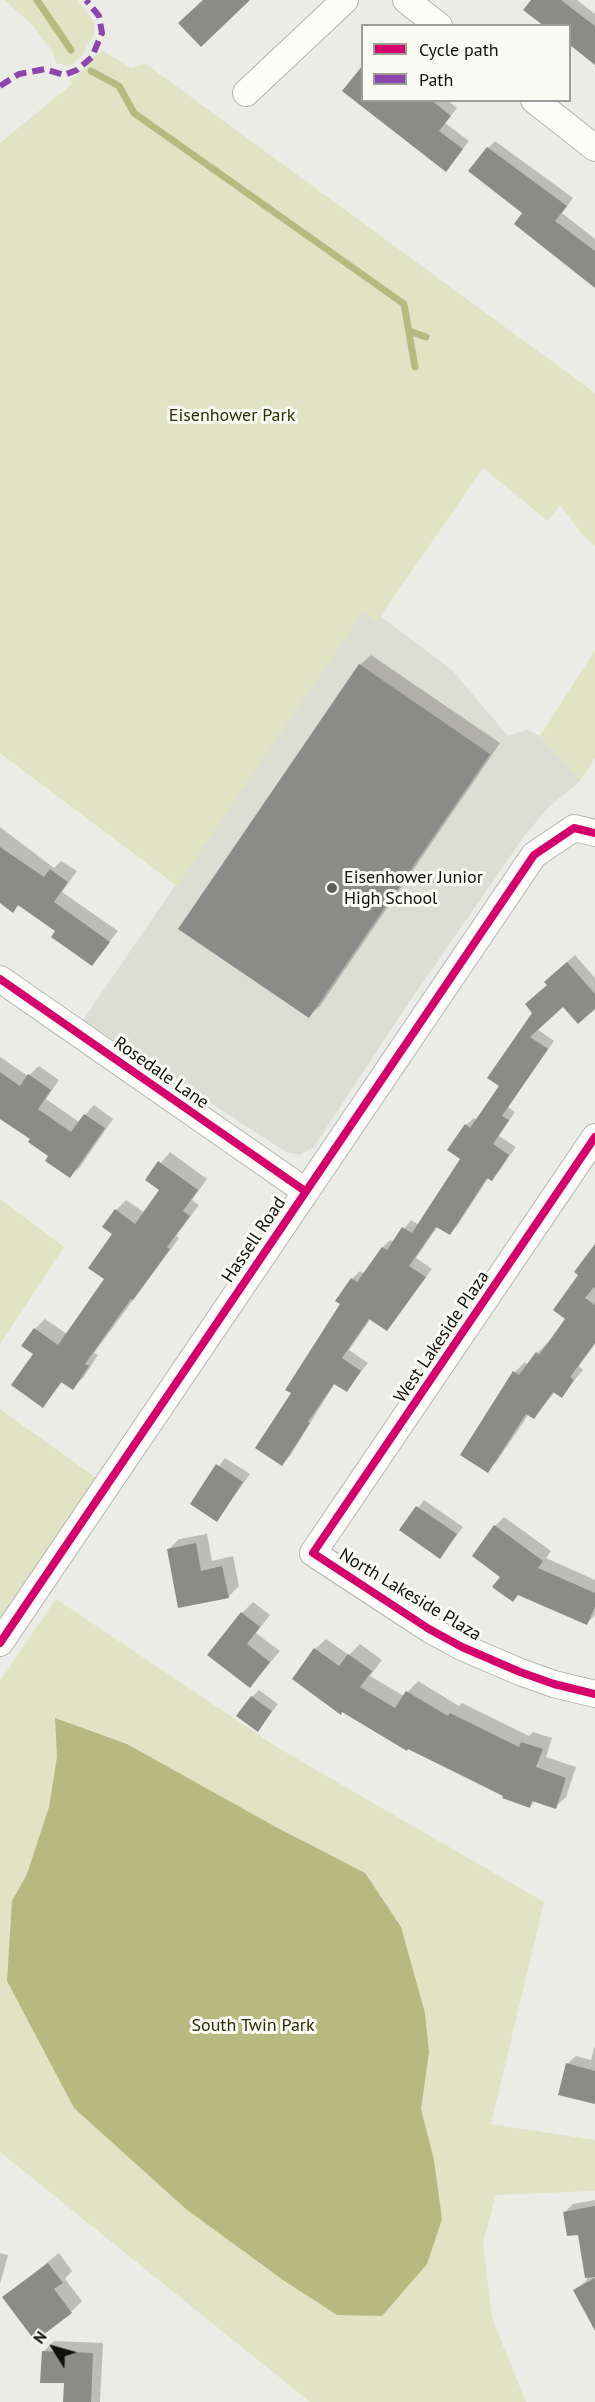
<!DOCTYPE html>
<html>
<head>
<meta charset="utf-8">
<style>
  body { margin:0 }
  #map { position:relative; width:595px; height:2402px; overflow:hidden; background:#ecece7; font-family:"PT Sans",sans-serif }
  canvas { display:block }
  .legend { position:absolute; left:361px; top:24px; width:210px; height:78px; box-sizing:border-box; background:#fafbf2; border:2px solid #9c9d97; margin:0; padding:8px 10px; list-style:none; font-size:18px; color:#10100e }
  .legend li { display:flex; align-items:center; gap:12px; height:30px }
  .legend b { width:30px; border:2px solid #9c9d97 }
  .north { position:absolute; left:24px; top:2318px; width:60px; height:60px; -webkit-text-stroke:4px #fafbf2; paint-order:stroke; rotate:307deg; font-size:16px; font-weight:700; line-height:24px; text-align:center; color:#10100e }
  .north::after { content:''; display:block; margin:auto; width:21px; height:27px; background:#10100e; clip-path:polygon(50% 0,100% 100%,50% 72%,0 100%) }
</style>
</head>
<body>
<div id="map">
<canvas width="595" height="2402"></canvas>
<ul class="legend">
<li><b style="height:8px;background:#d6006c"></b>Cycle path</li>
<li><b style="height:8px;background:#8e44ad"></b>Path</li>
</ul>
<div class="north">N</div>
</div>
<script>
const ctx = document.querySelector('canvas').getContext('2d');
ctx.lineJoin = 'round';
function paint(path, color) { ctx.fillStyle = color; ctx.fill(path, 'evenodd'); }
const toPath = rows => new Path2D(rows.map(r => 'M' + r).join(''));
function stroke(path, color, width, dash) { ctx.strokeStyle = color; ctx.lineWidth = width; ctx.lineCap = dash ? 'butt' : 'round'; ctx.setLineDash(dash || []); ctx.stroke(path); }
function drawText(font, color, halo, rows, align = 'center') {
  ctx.font = font + ' "PT Sans",sans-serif'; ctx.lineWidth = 6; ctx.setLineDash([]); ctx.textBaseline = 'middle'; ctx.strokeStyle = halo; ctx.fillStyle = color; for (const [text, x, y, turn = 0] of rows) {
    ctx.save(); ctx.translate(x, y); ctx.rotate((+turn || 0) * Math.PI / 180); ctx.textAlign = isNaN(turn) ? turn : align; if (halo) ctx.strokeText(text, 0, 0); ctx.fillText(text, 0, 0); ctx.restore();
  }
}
const built = toPath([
  [363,611,377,621,380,616,452,670,508,736,527,730,540,736,581,780,548,808,525,835,403,1011,314,1147,300,1155,286,1152,83,1020]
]);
const green = toPath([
  [5,0,78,0,94,22,94,34,81,57,69,66,56,63,53,52,33,26],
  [103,51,131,68,146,64,595,393,595,546,583,535,560,505,548,521,483,468,377,621,363,612,177,886,0,753,0,143,72,84,69,79,77,76,96,54],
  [595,650,595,758,581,780,540,736],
  [0,1199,64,1247,0,1344],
  [0,1409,106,1485,0,1643],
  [56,1599,280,1749,544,1902,491,2124,595,2140,595,2191,496,2195,483,2242,492,2318,526,2402,310,2402,0,2152,0,1681]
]);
const water = toPath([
  [55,1718,127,1744,274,1826,365,1873,401,1927,425,2013,429,2052,421,2109,434,2160,442,2219,427,2264,382,2316,337,2315,283,2280,186,2209,74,2108,7,1981,12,1901,27,1874,49,1807,57,1757]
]);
const shadow = toPath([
  [533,0,577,0,595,14,595,63,570,43,570,26],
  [345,91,362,100,447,100,457,108,445,123,469,141,446,170],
  [495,141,573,198,562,213,595,239,595,286,524,213,488,148],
  [371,655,500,743,320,1006,309,1016,360,665],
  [0,827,54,868,61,861,77,871,62,892,118,931,92,964,58,931,20,904,13,911,0,902],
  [575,955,595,978,595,1007,563,1005,537,1029,554,1041,508,1107,515,1112,499,1136,516,1147,499,1171,492,1179,489,1177,457,1226,449,1233,438,1226,416,1258,432,1269,387,1329,371,1318,349,1350,368,1363,346,1390,335,1383,290,1456,282,1464,293,1393,343,1304,352,1279,360,1271,364,1274,383,1247,390,1240,394,1242,411,1220,419,1225,463,1159,466,1125,474,1118,477,1120,501,1086,553,974],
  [0,1057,28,1076,39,1066,59,1080,46,1099,79,1122,94,1105,113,1119,80,1167,70,1176,32,1139,0,1117],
  [170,1152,207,1179,192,1200,199,1205,176,1236,179,1238,94,1353,98,1355,83,1378,72,1388,63,1381,43,1406,35,1354,35,1329,45,1319,67,1334,106,1279,114,1234,116,1210,126,1200,145,1213,161,1190,147,1179],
  [595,1246,595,1344,579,1366,583,1370,561,1396,555,1392,534,1417,529,1414,497,1461,487,1471,462,1454,515,1372,525,1362,528,1365,537,1353,547,1343,548,1344,567,1318,580,1275],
  [225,1458,250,1474,217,1520,192,1503],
  [424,1500,463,1527,440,1557,401,1530],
  [504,1517,551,1551,546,1558,595,1580,595,1615,586,1624,519,1594,502,1576,495,1526],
  [207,1534,212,1561,233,1556,239,1586,228,1597,168,1550,179,1539],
  [253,1602,270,1615,256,1633,280,1651,250,1686,242,1613],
  [326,1639,349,1655,360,1644,382,1660,370,1676,404,1696,418,1681,459,1706,462,1703,529,1736,533,1732,552,1738,546,1757,576,1767,566,1797,555,1807,536,1800,529,1807,408,1747,315,1649],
  [259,1690,278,1704,258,1730,252,1697],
  [595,2045,595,2102,567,2064,576,2056,591,2060],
  [595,2200,595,2328,575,2290,587,2280,579,2233,565,2212,573,2204],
  [0,2253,8,2255,0,2284],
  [59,2253,72,2271,65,2279,82,2301,71,2312,3,2298],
  [54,2341,103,2343,100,2402,64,2402,65,2382,43,2352]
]);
const stream = toPath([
  [37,0,71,50],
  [91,71,119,86,134,113,404,304,415,367],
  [409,331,426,337]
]);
const building = toPath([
  [203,0,250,0,201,47,178,23],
  [531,0,561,0,595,26,595,65,570,45,570,26,544,26,523,10],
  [363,65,363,100,431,100,451,116,439,131,463,149,446,172,342,91],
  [487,147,567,206,555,221,595,251,595,288,514,224,522,213,468,171],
  [359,664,490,754,309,1018,178,929],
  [0,847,44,877,50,869,68,882,54,902,110,942,92,966,51,937,55,931,18,905,13,913,0,903],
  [567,962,595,994,595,1009,578,1024,563,1007,530,1037,548,1049,502,1116,509,1120,493,1144,509,1155,492,1181,487,1178,450,1235,436,1227,409,1266,426,1277,387,1331,369,1319,342,1358,361,1371,347,1392,334,1384,308,1422,310,1423,282,1466,255,1448,291,1393,285,1390,340,1304,335,1301,351,1278,357,1282,382,1247,387,1250,402,1227,412,1233,460,1159,447,1150,465,1124,470,1128,499,1086,487,1078,532,1013,525,1004,547,985,544,982],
  [0,1072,20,1086,28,1074,51,1090,38,1109,71,1132,84,1114,105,1128,70,1178,45,1161,48,1156,28,1142,30,1139,0,1119],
  [158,1161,198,1190,183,1211,190,1216,167,1247,170,1249,133,1300,131,1299,85,1364,89,1366,73,1390,61,1382,43,1408,11,1385,33,1354,21,1346,34,1328,58,1345,104,1279,88,1268,112,1234,102,1227,115,1209,135,1224,159,1190,145,1180],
  [595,1244,595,1288,594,1287,585,1298,595,1305,595,1343,570,1377,574,1380,562,1398,553,1392,534,1419,526,1414,488,1473,460,1455,513,1371,519,1375,536,1352,539,1355,565,1319,553,1310,578,1275,574,1272],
  [216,1464,243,1482,217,1522,190,1504],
  [416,1506,457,1534,440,1559,399,1530],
  [494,1525,543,1561,538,1568,595,1593,595,1607,587,1625,518,1595,513,1602,492,1587,500,1577,472,1556],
  [196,1543,201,1571,222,1566,229,1598,178,1608,167,1549],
  [241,1612,260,1627,247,1644,270,1662,250,1688,207,1655],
  [314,1648,339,1666,348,1654,372,1671,360,1687,395,1708,406,1691,448,1716,450,1713,519,1747,521,1742,543,1749,536,1767,566,1778,556,1809,532,1801,530,1808,502,1798,503,1796,408,1749,407,1751,342,1712,341,1715,292,1679],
  [251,1696,272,1711,258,1732,236,1716],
  [566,2063,595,2071,595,2104,558,2095],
  [595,2206,595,2277,585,2278,578,2235,567,2236,563,2212],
  [48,2263,63,2283,54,2289,72,2313,35,2341,2,2297],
  [595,2278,595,2331,573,2290],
  [42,2351,93,2353,91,2402,63,2402,64,2383,40,2383]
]);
const minor = toPath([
  [406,0,439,26],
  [246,93,345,0],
  [534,100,595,148],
  [0,979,305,1191],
  [595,1137,313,1553,429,1629,462,1647,520,1672,554,1684,595,1694],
  [0,1643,534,855,574,828,595,833]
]);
const quiet = toPath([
  [0,86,19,74,45,69,64,75,77,70,92,57,102,33,99,16,86,0]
]);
const cycleway = toPath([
  [0,979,305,1191],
  [595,1137,313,1553,429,1629,462,1647,520,1672,554,1684,595,1694],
  [0,1643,534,855,574,828,595,833]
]);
const markers = [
  [332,888,6,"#5d5d5a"]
];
const parkNames = [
  ["Eisenhower Park",232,416],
  ["South Twin Park",253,2026]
];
const poiNames = [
  ["Eisenhower Junior",344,878],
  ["High School",344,899]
];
const streetNames = [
  ["Rosedale Lane",161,1073,35],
  ["Hassell Road",254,1240,-56],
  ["West Lakeside Plaza",442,1337,-56],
  ["North Lakeside Plaza",410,1595,31]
];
paint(built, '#dcddd3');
paint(green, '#e0e3c4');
paint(water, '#b7ba80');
paint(shadow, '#0003');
stroke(stream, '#b7ba80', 7);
paint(building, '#8b8b87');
stroke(minor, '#b3b3b0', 28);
stroke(minor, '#fcfcfb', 26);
stroke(quiet, '#8e44ad', 6, [12, 6]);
stroke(cycleway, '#d6006c', 8);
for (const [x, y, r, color] of markers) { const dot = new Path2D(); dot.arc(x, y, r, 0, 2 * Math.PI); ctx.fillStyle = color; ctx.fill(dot); stroke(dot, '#fafbf2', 2); }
drawText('18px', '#2c2d09', '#fafbf2', parkNames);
drawText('18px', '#10100e', '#fafbf2', poiNames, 'left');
drawText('18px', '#10100e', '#fafbf2', streetNames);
</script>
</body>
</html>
